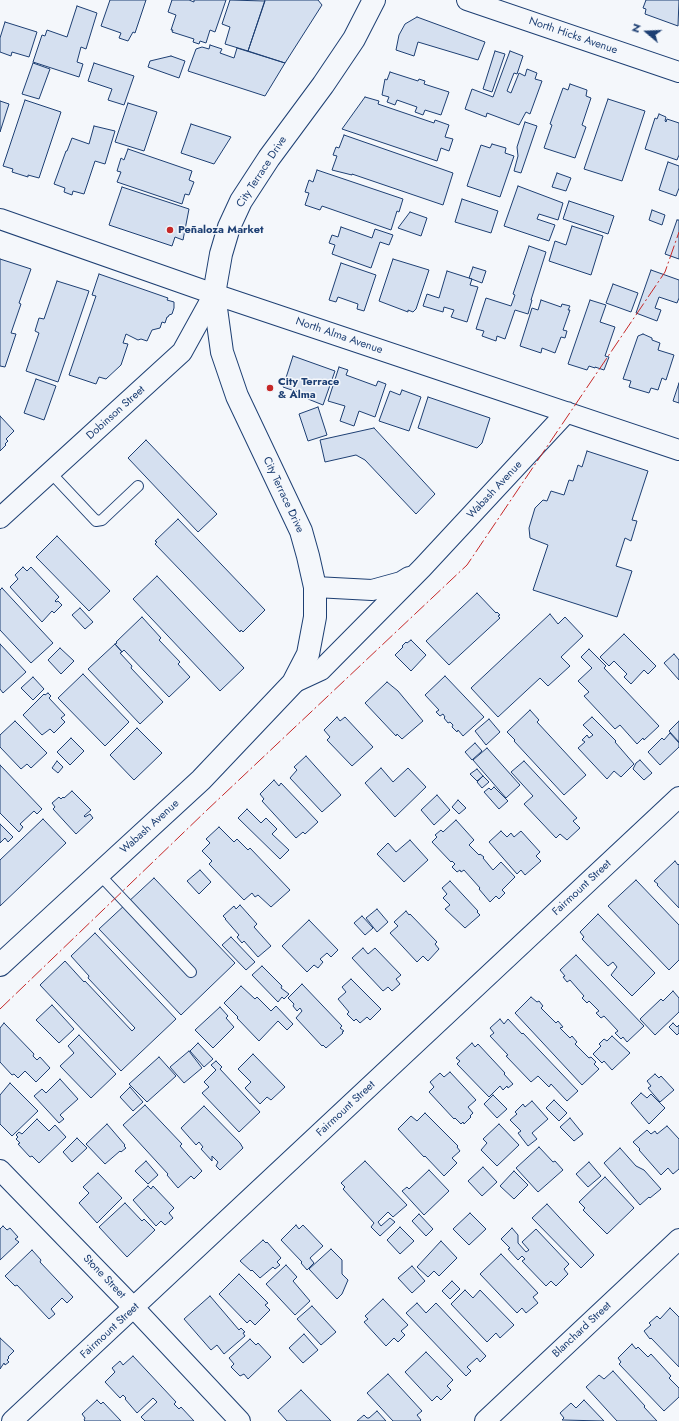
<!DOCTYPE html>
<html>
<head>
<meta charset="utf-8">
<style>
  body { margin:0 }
  #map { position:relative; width:679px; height:1421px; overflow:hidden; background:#f4f7fb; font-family:Jost,sans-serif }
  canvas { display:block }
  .north { position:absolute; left:627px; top:12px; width:40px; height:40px; -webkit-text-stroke:3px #f4f7fb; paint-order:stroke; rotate:289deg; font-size:11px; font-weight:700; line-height:16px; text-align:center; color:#1d3f73 }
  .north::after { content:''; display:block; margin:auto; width:14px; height:18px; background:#1d3f73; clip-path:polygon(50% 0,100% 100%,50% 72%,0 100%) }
</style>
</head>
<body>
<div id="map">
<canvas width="679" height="1421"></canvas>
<div class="north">N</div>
</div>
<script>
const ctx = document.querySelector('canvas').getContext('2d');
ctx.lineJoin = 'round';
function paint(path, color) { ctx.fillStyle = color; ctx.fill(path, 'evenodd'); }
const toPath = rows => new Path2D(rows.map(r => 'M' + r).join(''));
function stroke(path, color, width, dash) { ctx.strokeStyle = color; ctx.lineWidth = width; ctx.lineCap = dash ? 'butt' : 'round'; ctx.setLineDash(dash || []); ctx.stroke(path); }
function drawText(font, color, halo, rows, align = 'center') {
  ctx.font = font + ' Jost,sans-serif'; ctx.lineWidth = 3; ctx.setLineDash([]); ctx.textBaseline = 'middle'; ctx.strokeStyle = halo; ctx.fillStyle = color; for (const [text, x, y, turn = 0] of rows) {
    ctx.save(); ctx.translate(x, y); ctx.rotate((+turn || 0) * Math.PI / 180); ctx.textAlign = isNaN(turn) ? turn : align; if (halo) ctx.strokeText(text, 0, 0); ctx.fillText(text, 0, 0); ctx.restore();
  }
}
const building = toPath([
  [110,0,146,0,135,33,133,32,128,41,119,38,121,33,101,26,110,0],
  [172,0,189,0,194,2,194,0,226,0,215,32,210,30,206,43,200,41,199,44,193,42,194,39,172,32,173,30,171,30,176,15,168,12,172,0],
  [230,0,265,1,248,51,225,44,230,27,222,24,230,0],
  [265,0,318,0,322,5,285,63,248,51,265,0],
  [646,0,679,0,678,26,645,14,646,9,643,8,646,0],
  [77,6,97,13,86,49,81,47,77,62,83,64,79,77,33,62,42,35,45,36,47,30,67,37,77,6],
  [417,17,485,42,478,60,418,42,414,56,396,50,399,35,405,24,417,17],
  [5,22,37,32,29,57,12,52,11,56,0,52,0,38,5,22],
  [210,45,222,49,220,53,234,58,237,48,285,63,265,96,188,71,196,49,202,47,209,49,210,45],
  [495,51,505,54,492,92,483,89,495,51],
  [510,51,523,56,517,74,514,73,507,91,511,93,519,73,525,76,527,69,537,73,535,79,542,81,530,114,526,112,519,125,487,113,486,117,465,109,472,89,493,97,510,51],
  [171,56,185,61,179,78,148,67,150,61,171,56],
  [33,63,50,69,39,99,22,94,33,63],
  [94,63,134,76,124,105,108,100,112,89,88,81,94,63],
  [390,72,418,81,419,79,425,81,424,84,449,92,441,115,425,110,423,115,415,112,417,107,397,100,395,105,387,102,389,97,382,95,385,79,387,80,390,72],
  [570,84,587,90,586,96,591,98,582,125,586,127,575,158,544,148,552,125,550,124,563,88,568,90,570,84],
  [365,97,379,101,378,104,434,123,435,120,449,125,445,137,453,139,449,151,441,148,437,161,342,129,365,97],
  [608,99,645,111,622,181,584,169,608,99],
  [25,100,61,112,39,178,28,175,28,177,12,172,13,169,3,166,25,100],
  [0,101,9,104,0,132,0,101],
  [128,103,157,112,144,151,115,142,128,103],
  [659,114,666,117,665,121,666,122,667,119,679,123,679,155,677,160,645,149,655,118,657,119,659,114],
  [525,122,537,126,521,173,514,171,518,156,517,147,525,122],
  [191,124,231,137,214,164,181,153,191,124],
  [94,126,115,131,105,164,95,161,84,194,73,191,72,195,64,192,65,188,54,184,66,151,67,151,72,138,89,144,94,126],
  [344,135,453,173,443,205,352,174,352,175,332,170,337,156,333,155,336,147,339,148,344,135],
  [492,144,506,148,505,153,514,156,500,197,467,186,481,145,490,148,492,144],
  [128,149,192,171,189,180,194,182,189,195,185,194,182,204,117,182,121,172,117,171,121,158,124,160,128,149],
  [668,162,679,166,679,188,676,196,659,190,668,162],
  [317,170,403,199,399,212,397,211,391,230,322,206,320,210,305,205,309,193,305,192,309,180,313,182,317,170],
  [557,173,571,178,566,191,552,187,557,173],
  [518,186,563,203,558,220,539,214,537,219,555,225,549,241,504,226,518,186],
  [122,187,189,209,183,240,175,237,172,246,109,225,122,187],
  [462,199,498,211,491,233,455,222,462,199],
  [569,201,614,216,608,234,563,219,569,201],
  [652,210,665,215,662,225,649,220,652,210],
  [410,212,427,218,421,236,398,228,410,212],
  [677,220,679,220,679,259,665,254,677,220],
  [572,226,603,236,591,275,549,261,555,241,566,245,572,226],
  [341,227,372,238,375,229,393,235,389,245,380,242,371,268,332,254,335,245,329,243,332,235,338,237,341,227],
  [529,246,546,252,531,300,532,300,528,314,515,310,505,339,497,336,496,341,482,336,484,331,476,329,486,298,511,306,515,295,513,294,529,246],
  [0,259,31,269,19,303,21,304,11,333,16,334,5,367,0,366,0,259],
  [393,259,429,270,416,309,413,312,408,310,408,312,379,301,393,259],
  [341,263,376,275,364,311,357,309,358,304,338,297,336,302,329,300,341,263],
  [473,267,486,271,482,283,469,278,473,267],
  [651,270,679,280,679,298,677,303,659,297,655,308,661,310,657,321,636,313,651,270],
  [447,271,472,279,470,285,478,287,467,322,451,317,454,310,444,307,443,312,423,306,427,294,439,298,447,271],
  [99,274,168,298,167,300,174,302,174,308,172,314,169,315,168,317,167,317,165,323,162,322,160,328,152,330,147,341,141,339,138,340,126,334,123,343,128,344,121,365,106,379,99,377,96,384,69,375,96,296,92,295,99,274],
  [57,281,89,291,58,382,26,371,39,333,35,331,39,318,44,319,57,281],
  [613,284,638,293,631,312,606,303,613,284],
  [541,300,561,307,562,304,570,306,568,310,570,310,563,330,567,331,565,338,561,337,555,353,542,348,541,353,520,346,532,308,538,310,541,300],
  [590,300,606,305,600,322,615,327,605,356,609,357,604,370,595,367,595,368,589,366,587,370,568,364,590,300],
  [643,334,652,338,652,340,660,343,658,350,674,355,666,380,662,378,658,390,651,388,649,393,629,387,631,381,623,379,638,336,643,334],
  [293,356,335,371,323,405,308,399,309,396,283,387,293,356],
  [339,367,348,370,346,375,376,386,378,381,386,384,375,417,359,411,354,426,340,421,345,406,328,401,339,367],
  [36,379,56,386,44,420,24,413,36,379],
  [679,383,679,403,673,401,679,383],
  [402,390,421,397,409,431,379,421,390,391,400,395,402,390],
  [428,397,490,418,482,443,477,448,418,428,428,397],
  [318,407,327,435,308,441,299,414,318,407],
  [0,416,14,431,6,439,8,441,5,444,6,445,0,451,0,416],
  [374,428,435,494,416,514,365,460,356,455,325,462,320,440,374,428],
  [146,440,217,514,198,532,128,458,146,440],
  [587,451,648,471,632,520,637,521,631,541,625,538,616,566,632,571,617,617,533,590,548,545,530,538,529,528,535,508,543,500,547,501,551,491,564,495,569,480,573,481,578,465,582,467,587,451],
  [178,519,265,610,243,632,241,630,240,632,155,544,157,542,155,541,178,519],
  [57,536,110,591,89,611,36,557,57,536],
  [23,567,27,571,31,567,59,597,55,601,56,602,58,601,62,605,54,613,52,611,42,622,10,587,18,579,15,575,23,567],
  [157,576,244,668,220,691,133,599,157,576],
  [2,588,53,643,31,663,0,630,0,590,2,588],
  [477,593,496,613,497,612,500,615,498,616,500,618,449,665,426,641,477,593],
  [80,608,93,622,85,629,72,615,80,608],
  [550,614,558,624,565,617,583,636,561,657,570,666,548,686,540,678,498,717,471,688,550,614],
  [142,617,161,638,159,640,180,662,178,664,190,677,169,697,124,650,122,652,115,644,117,643,116,642,142,617],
  [624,634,656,666,648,674,644,670,631,684,624,677,627,674,614,661,609,666,600,657,624,634],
  [411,640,426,655,411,671,395,655,403,647,402,646,406,642,407,643,411,640],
  [0,644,26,672,3,693,0,689,0,644],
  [115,644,122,652,120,653,132,666,131,668,163,702,140,724,88,669,115,644],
  [60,648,74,661,61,674,48,660,60,648],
  [589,649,606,666,604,668,659,726,644,740,643,738,637,744,620,725,615,729,584,696,589,692,578,681,592,668,581,657,589,649],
  [674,654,679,660,679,680,664,663,674,654],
  [83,674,129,722,105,746,58,698,83,674],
  [445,676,484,717,463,736,458,730,457,732,452,727,453,725,450,722,448,723,444,718,445,717,443,714,440,716,436,712,439,710,425,695,445,676],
  [33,677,44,689,33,700,21,688,33,677],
  [387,682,398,691,423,721,402,739,397,734,396,736,365,703,387,682],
  [48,693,51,696,49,698,65,715,61,718,65,722,54,733,50,729,42,735,23,715,44,694,45,695,48,693],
  [530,710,539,720,537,722,586,775,564,795,514,741,515,740,507,732,530,710],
  [337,717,340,721,345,717,373,747,352,766,327,740,330,737,324,730,337,717],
  [592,717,616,741,615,742,634,764,621,777,614,771,607,779,578,748,585,742,582,740,587,735,589,738,593,735,583,725,592,717],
  [489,719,500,732,486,745,475,731,489,719],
  [15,721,47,753,31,768,27,764,21,769,0,747,0,735,15,721],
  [679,721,679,742,669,731,679,721],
  [137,728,162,753,134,780,110,755,137,728],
  [670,733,679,743,679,747,660,765,648,752,662,738,664,740,670,733],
  [71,738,84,751,70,765,57,752,71,738],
  [475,743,482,751,472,760,465,752,475,743],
  [487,748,520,785,506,798,473,760,487,748],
  [306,756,341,795,322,812,290,778,297,770,294,767,306,756],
  [640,760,652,773,644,780,633,769,636,763,640,760],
  [57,761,63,767,58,773,52,768,57,761],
  [524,761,577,818,573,821,580,828,567,840,560,834,556,838,524,804,533,796,511,772,524,761],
  [0,765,42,809,37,814,34,811,20,824,23,827,19,832,0,813,0,765],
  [381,768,393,782,408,768,426,787,395,817,365,783,381,768],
  [477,769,483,776,477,781,470,774,477,769],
  [483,776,489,782,482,788,477,782,483,776],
  [274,780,279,786,281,783,318,822,305,834,303,832,296,838,262,801,264,799,260,794,274,780],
  [494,787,508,801,499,809,484,792,489,788,491,790,494,787],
  [72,791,91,810,84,816,85,817,90,814,93,818,76,834,53,809,55,807,52,803,59,797,61,799,63,797,64,798,72,791],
  [437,795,450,810,434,825,421,810,437,795],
  [458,800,466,808,459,814,452,807,458,800],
  [247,809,261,823,266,818,277,829,272,834,289,850,280,859,238,818,247,809],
  [43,819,66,843,0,906,0,860,43,819],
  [456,820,474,840,469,845,479,855,480,854,484,857,483,858,493,870,501,862,515,877,502,890,505,893,499,899,496,896,490,902,479,889,480,888,464,870,461,872,460,870,457,872,452,867,455,864,452,861,451,862,432,842,437,837,435,835,441,830,443,832,456,820],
  [0,824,13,837,8,842,5,838,0,843,0,824],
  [219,827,234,842,237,839,248,850,250,848,290,890,271,907,258,895,255,897,252,893,244,900,209,864,212,861,202,851,210,843,206,839,219,827],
  [501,831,507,837,511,833,514,837,521,831,540,852,536,856,541,861,525,875,521,870,517,874,489,842,501,831],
  [410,840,428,860,404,882,377,854,388,843,396,852,410,840],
  [675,861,678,865,679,864,679,908,657,885,658,884,654,881,675,861],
  [200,870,211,882,199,894,187,881,200,870],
  [154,878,235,963,181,1015,99,929,154,878],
  [636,880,679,925,679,960,669,970,608,906,636,880],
  [450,881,478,911,477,912,480,915,465,928,445,909,450,905,443,898,447,894,442,888,450,881],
  [240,905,257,924,254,927,271,946,258,957,244,941,242,943,237,937,239,935,225,919,226,919,223,916,234,906,236,909,240,905],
  [377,909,388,922,377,932,366,918,377,909],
  [406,911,409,915,410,914,437,942,435,944,439,949,428,961,423,956,417,962,390,933,398,926,394,922,406,911],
  [598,914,655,973,632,996,611,975,617,967,613,962,608,966,582,939,584,937,580,932,598,914],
  [362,916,373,928,365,935,354,923,362,916],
  [309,920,338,950,331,957,327,953,320,959,323,962,318,968,314,965,307,972,282,946,309,920],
  [95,933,176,1019,121,1071,40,985,65,961,84,982,85,981,132,1031,135,1028,88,978,89,976,71,956,95,933],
  [231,937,255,962,246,970,222,945,231,937],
  [363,948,368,954,375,948,401,975,396,979,400,984,392,991,388,987,383,991,352,958,363,948],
  [576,955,644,1026,627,1042,623,1037,621,1039,615,1033,618,1031,604,1016,601,1018,596,1013,599,1011,589,1001,587,1003,582,998,584,996,570,980,567,982,563,977,565,976,560,970,576,955],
  [262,966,282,986,281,988,289,994,284,999,282,997,278,1002,252,975,262,966],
  [351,979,381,1009,370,1020,367,1017,360,1023,356,1019,354,1021,347,1014,349,1012,338,999,346,992,342,987,351,979],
  [302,984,342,1026,340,1028,344,1031,342,1032,343,1033,326,1048,323,1045,322,1046,296,1018,302,1011,300,1008,297,1011,293,1006,294,1004,288,998,302,984],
  [241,986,255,999,257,997,271,1011,276,1006,293,1024,287,1030,278,1021,259,1041,237,1018,238,1017,224,1003,241,986],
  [673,991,679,998,679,1012,655,1035,640,1019,661,999,663,1001,673,991],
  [531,997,537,1002,539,1001,543,1006,541,1008,556,1023,558,1021,563,1027,560,1028,570,1038,572,1036,577,1042,575,1044,589,1058,591,1057,596,1062,594,1064,599,1069,582,1085,515,1013,531,997],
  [52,1005,74,1029,59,1043,36,1020,52,1005],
  [220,1007,228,1016,226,1018,234,1027,213,1048,195,1030,220,1007],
  [500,1019,504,1024,508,1019,522,1034,523,1033,578,1091,567,1101,551,1084,549,1087,538,1076,531,1082,506,1056,508,1055,490,1036,494,1033,490,1028,500,1019],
  [4,1023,34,1054,33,1056,37,1060,40,1057,50,1068,36,1082,25,1071,18,1078,14,1074,12,1075,0,1062,0,1028,4,1023],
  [673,1023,677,1027,679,1025,679,1033,677,1035,669,1027,673,1023],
  [79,1035,116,1074,91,1098,60,1066,74,1053,68,1046,79,1035],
  [612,1036,630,1053,612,1070,604,1061,602,1063,593,1054,601,1046,599,1044,604,1039,607,1041,612,1036],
  [198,1043,213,1059,204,1067,190,1051,198,1043],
  [472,1043,475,1047,478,1044,505,1073,504,1074,513,1084,508,1088,507,1086,503,1090,500,1086,489,1097,457,1064,460,1061,456,1058,472,1043],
  [189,1051,202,1068,184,1083,170,1067,189,1051],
  [253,1054,285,1087,271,1100,267,1097,260,1104,245,1088,251,1082,238,1069,253,1054],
  [159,1057,176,1076,147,1102,129,1084,159,1057],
  [216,1061,222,1067,220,1069,260,1112,239,1132,202,1093,209,1087,204,1082,216,1070,211,1065,216,1061],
  [450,1072,476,1100,468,1107,473,1113,470,1116,471,1117,464,1124,463,1122,461,1124,455,1118,454,1119,429,1092,434,1087,430,1082,440,1073,444,1077,450,1072],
  [655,1074,659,1078,661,1076,674,1090,660,1102,648,1088,651,1086,647,1081,655,1074],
  [60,1079,78,1099,60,1115,64,1119,59,1123,34,1096,42,1089,46,1093,60,1079],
  [10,1083,38,1111,12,1136,0,1124,0,1095,10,1083],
  [130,1087,143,1102,133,1111,120,1097,130,1087],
  [641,1093,647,1098,651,1094,665,1108,649,1124,631,1103,641,1093],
  [493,1095,507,1109,497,1118,484,1104,493,1095],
  [554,1100,567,1113,559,1121,546,1108,554,1100],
  [532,1101,548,1119,532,1133,537,1139,528,1146,518,1133,521,1131,510,1120,517,1114,515,1112,523,1104,525,1107,532,1101],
  [145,1105,182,1144,180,1146,202,1171,194,1179,191,1176,178,1188,167,1175,168,1174,123,1125,145,1105],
  [204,1106,240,1143,243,1148,220,1170,216,1166,218,1162,212,1156,212,1161,201,1149,203,1147,199,1142,196,1145,181,1128,204,1106],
  [425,1113,458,1146,457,1147,460,1151,452,1158,457,1163,444,1176,425,1156,424,1157,398,1129,411,1116,417,1121,425,1113],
  [570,1118,583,1134,574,1141,560,1127,570,1118],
  [37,1119,49,1131,55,1125,66,1137,39,1163,32,1156,30,1157,18,1144,20,1143,16,1139,18,1137,16,1135,19,1132,22,1134,37,1119],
  [107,1124,125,1145,124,1146,126,1148,121,1152,120,1151,105,1164,86,1144,107,1124],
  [499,1124,519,1145,497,1166,481,1150,487,1143,483,1139,499,1124],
  [667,1126,679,1139,679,1169,673,1174,668,1168,661,1175,639,1150,640,1149,633,1142,647,1130,651,1134,655,1131,657,1134,667,1126],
  [77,1138,87,1148,72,1162,63,1152,77,1138],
  [539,1147,553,1162,555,1161,563,1170,538,1192,516,1168,539,1147],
  [620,1148,636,1166,644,1170,661,1189,650,1198,649,1197,640,1205,604,1163,620,1148],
  [146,1161,158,1175,148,1184,135,1171,146,1161],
  [365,1161,407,1205,393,1217,388,1212,378,1222,381,1226,390,1218,395,1222,380,1236,371,1227,374,1223,343,1189,345,1187,341,1183,365,1161],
  [589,1162,601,1176,588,1187,576,1174,589,1162],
  [483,1167,497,1182,482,1196,468,1181,483,1167],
  [429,1170,449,1191,424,1215,402,1191,407,1187,409,1189,429,1170],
  [514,1171,528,1185,514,1199,500,1186,514,1171],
  [98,1173,122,1198,97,1223,79,1203,89,1193,83,1187,98,1173],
  [605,1177,634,1208,607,1234,583,1210,585,1208,579,1202,605,1177],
  [148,1186,151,1189,153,1186,174,1208,169,1213,173,1218,165,1225,161,1221,156,1226,133,1200,148,1186],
  [125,1203,142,1221,144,1219,155,1230,127,1257,99,1227,125,1203],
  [547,1204,594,1255,581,1268,532,1218,547,1204],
  [470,1213,486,1229,469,1245,453,1229,470,1213],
  [419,1214,433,1229,426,1236,412,1221,419,1214],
  [296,1225,299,1229,303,1225,323,1246,310,1258,314,1263,307,1270,301,1263,302,1262,281,1240,296,1225],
  [3,1226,7,1230,10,1228,18,1237,15,1239,19,1242,0,1260,0,1229,3,1226],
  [400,1227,414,1241,400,1254,387,1240,400,1227],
  [512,1228,518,1235,518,1243,526,1252,529,1250,522,1242,536,1229,569,1264,564,1269,568,1274,556,1286,551,1281,546,1286,522,1261,525,1259,522,1256,518,1260,508,1249,510,1248,501,1239,512,1228],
  [263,1240,266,1243,267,1242,281,1258,277,1262,280,1265,275,1269,273,1267,260,1278,252,1270,251,1271,240,1261,263,1240],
  [441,1241,457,1258,439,1276,434,1271,428,1277,417,1267,441,1241],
  [331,1249,342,1260,342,1274,348,1280,342,1294,337,1299,309,1269,331,1249],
  [32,1250,41,1260,40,1262,73,1297,67,1303,62,1298,51,1309,55,1314,49,1319,17,1285,15,1286,5,1276,32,1250],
  [501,1254,538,1293,533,1297,538,1303,526,1313,522,1308,517,1313,480,1274,501,1254],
  [286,1265,297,1277,293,1281,310,1301,295,1315,266,1284,286,1265],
  [412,1266,425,1281,412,1293,398,1278,412,1266],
  [239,1274,268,1303,265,1305,270,1310,255,1325,250,1320,247,1323,219,1294,239,1274],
  [452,1281,460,1289,450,1299,442,1291,452,1281],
  [465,1290,473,1298,480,1290,514,1325,500,1338,496,1333,487,1342,451,1304,465,1290],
  [210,1296,239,1330,241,1328,245,1332,243,1333,245,1336,224,1354,217,1345,211,1350,184,1319,210,1296],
  [383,1299,408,1325,401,1331,405,1335,398,1342,394,1338,386,1346,364,1322,368,1319,365,1316,383,1299],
  [417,1303,426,1313,436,1303,486,1356,480,1362,477,1358,467,1367,471,1371,466,1376,406,1313,417,1303],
  [312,1306,336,1332,321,1345,297,1319,312,1306],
  [670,1308,679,1317,679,1367,651,1338,650,1339,644,1331,651,1325,649,1323,657,1316,660,1319,670,1308],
  [304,1334,318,1350,303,1363,289,1348,304,1334],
  [0,1338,14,1351,8,1357,9,1358,7,1360,9,1362,5,1365,4,1363,0,1369,0,1338],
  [250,1339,256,1345,258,1343,271,1357,248,1379,244,1374,240,1376,231,1367,234,1364,229,1358,250,1339],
  [632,1344,636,1349,638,1347,648,1357,651,1354,671,1376,669,1378,679,1388,679,1397,664,1411,619,1364,621,1362,618,1358,632,1344],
  [426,1352,453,1380,447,1386,451,1390,441,1400,437,1396,432,1401,405,1372,426,1352],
  [133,1356,176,1402,174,1404,179,1409,181,1407,194,1421,145,1421,141,1417,157,1402,153,1398,137,1413,125,1399,126,1398,123,1395,120,1398,105,1382,115,1372,112,1368,120,1361,123,1365,133,1356],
  [613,1371,645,1406,644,1407,657,1421,617,1421,586,1387,599,1375,604,1379,613,1371],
  [388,1374,422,1411,417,1415,421,1420,420,1421,393,1421,367,1393,388,1374],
  [301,1390,331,1421,287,1421,278,1411,301,1390],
  [97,1400,101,1404,103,1402,121,1421,85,1421,84,1420,85,1418,82,1414,97,1400],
  [584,1400,604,1421,562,1420,564,1418,560,1413,571,1403,576,1408,584,1400],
  [377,1411,386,1421,357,1421,364,1415,367,1418,369,1418,377,1411]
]);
const service = toPath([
  [50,472,96,521,102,520,138,486],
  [99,874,191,972]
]);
const minor = toPath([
  [467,0,679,72],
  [0,219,214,294,679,450],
  [0,518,182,352,214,294],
  [315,587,372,590,401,582,409,577],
  [293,683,321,670,422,568,567,412],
  [0,1170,134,1308,240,1421],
  [12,1421,679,797],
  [485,1421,679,1239]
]);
const tertiary = toPath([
  [0,965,201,780,293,683,308,654,315,617,315,587,308,556,301,531,237,396,222,352,214,294,221,254,229,227,241,201,269,158,323,85,354,39,374,0]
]);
const power = toPath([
  [0,1009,206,811,467,565,665,272,679,232]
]);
const markers = [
  [170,230,4,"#c62828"],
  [270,388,4,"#c62828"]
];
const streetNames = [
  ["North Hicks Avenue",573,36,19],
  ["City Terrace Drive",262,172,-57],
  ["North Alma Avenue",339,336,19],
  ["Dobinson Street",116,413,-42],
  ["Wabash Avenue",495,490,-47],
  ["City Terrace Drive",283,495,65],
  ["Wabash Avenue",150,827,-42],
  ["Fairmount Street",582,888,-43],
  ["Fairmount Street",346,1109,-43],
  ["Stone Street",104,1277,46],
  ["Blanchard Street",582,1330,-43],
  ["Fairmount Street",110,1331,-43]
];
const poiNames = [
  ["Peñaloza Market",178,230],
  ["City Terrace",278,382],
  ["& Alma",278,395]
];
paint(building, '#d5e0f0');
stroke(building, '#1d3f73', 1);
stroke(service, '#1d3f73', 12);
stroke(minor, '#1d3f73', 22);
stroke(tertiary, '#1d3f73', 24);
stroke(service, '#f4f7fb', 10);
stroke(minor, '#f4f7fb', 20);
stroke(tertiary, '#f4f7fb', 22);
stroke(power, '#c62828', 1, [14, 3, 2, 3]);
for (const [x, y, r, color] of markers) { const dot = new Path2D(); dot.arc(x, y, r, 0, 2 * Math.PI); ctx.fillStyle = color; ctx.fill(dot); stroke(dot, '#f4f7fb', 1.5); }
drawText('11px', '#1d3f73', '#f4f7fb', streetNames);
drawText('bold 11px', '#1d3f73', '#f4f7fb', poiNames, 'left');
</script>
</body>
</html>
